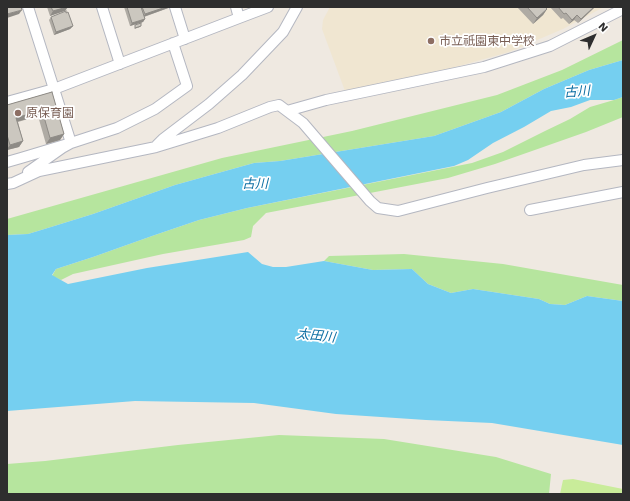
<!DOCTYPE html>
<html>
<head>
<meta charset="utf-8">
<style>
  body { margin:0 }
  #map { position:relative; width:630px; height:501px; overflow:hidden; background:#efe9e1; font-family:"Work Sans",sans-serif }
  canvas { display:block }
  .frame { position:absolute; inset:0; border:8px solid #2e2e2e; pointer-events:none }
  .north { position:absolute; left:574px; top:16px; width:40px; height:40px; -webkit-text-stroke:3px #fff; paint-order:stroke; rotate:46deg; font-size:11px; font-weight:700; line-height:16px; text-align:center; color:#2e2e2e }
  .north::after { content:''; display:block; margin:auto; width:14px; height:18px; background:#2e2e2e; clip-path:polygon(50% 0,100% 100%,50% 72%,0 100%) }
</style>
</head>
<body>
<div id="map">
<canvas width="630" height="501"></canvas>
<div class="frame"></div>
<div class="north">N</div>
</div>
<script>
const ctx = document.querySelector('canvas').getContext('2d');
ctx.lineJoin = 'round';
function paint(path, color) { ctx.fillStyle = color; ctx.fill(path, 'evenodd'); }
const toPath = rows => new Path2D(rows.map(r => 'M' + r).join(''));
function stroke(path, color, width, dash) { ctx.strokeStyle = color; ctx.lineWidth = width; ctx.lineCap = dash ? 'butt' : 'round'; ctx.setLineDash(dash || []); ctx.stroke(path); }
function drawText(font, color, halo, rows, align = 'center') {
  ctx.font = font + ' "Work Sans","Noto Sans JP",sans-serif'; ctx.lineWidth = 3.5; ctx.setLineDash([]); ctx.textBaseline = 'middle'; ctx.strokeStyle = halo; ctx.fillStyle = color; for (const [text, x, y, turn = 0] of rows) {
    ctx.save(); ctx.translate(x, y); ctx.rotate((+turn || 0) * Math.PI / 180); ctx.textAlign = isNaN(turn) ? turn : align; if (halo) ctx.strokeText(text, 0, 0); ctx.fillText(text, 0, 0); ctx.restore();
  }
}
const education = toPath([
  [330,7,601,7,602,8,563,29,509,52,420,77,345,91,322,29,323,20]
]);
const green = toPath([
  [623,40,623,60,589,70,544,89,501,112,434,136,280,161,254,163,175,185,93,214,51,227,28,234,7,235,7,219,222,158,352,131,497,95,562,70],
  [623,97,623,117,586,132,495,164,448,178,266,213,253,226,251,237,244,240,163,254,73,274,61,280,52,276,56,269,93,257,152,236,199,220,247,208,472,163,503,152,545,131,570,119,590,107,614,100],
  [404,254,503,264,623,285,623,301,587,296,565,305,550,304,539,299,473,289,451,293,428,284,412,269,373,270,324,261,329,256],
  [279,435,384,439,496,457,551,474,549,494,7,494,7,464,45,461,178,445]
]);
const pitch = toPath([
  [573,479,623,489,623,494,560,494,563,480]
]);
const water = toPath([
  [623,60,623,97,614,100,590,100,571,107,551,111,524,127,493,143,468,160,454,166,247,208,199,220,152,236,93,257,56,269,52,275,68,284,147,268,248,252,262,264,273,267,286,267,324,261,373,270,412,269,428,284,451,293,473,289,539,299,550,304,565,305,587,296,623,301,623,445,492,423,426,420,336,414,254,403,135,401,7,411,7,235,28,234,51,227,93,214,175,185,254,163,280,161,434,136,501,112,544,89,589,70]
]);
const minor = toPath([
  [28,7,54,89,71,143,62,148,28,172],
  [102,7,120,64],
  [175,7,185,39],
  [239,18,268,7],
  [7,102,54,89,239,18,236,7],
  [287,111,326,100,484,67,550,46,623,9],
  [157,145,163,139,209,104,242,75,283,32,297,7],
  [7,162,21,158,71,143,117,128,155,109,187,86,173,43],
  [7,184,13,183,39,171,156,147,218,128,270,107,279,105,303,123,370,201,378,208,398,211,487,188,584,165,623,160],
  [530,210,623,192]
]);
const wall = toPath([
  [47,7,68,7,50,16],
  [124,7,171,7,144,17,145,19,143,22,130,26],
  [517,7,545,7,547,9,543,15,533,24],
  [550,7,595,7,578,23,574,20,569,24,563,18,561,19],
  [51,17,73,26,70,29,54,35,49,20],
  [52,92,64,134,60,140,46,144,38,116,18,122,23,141,19,147,7,150,7,105]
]);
const shadedWall = toPath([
  [67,7,68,7,65,11,50,16,53,11],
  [166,7,171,7,143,17,145,14],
  [594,7,595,7,578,23,581,19],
  [547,9,543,15,533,24,537,18],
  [22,10,19,14,7,18,7,14],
  [577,15,574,20,569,24,572,20],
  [145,19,143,22,130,26,132,23],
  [73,26,70,29,54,35,56,32],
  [141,26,140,27,134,29,135,28],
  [42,110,38,116,12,123,16,118],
  [64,134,60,140,46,144,50,138],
  [23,141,19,147,7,150,7,149,10,145]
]);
const building = toPath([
  [7,7,21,7,22,10,7,14,7,7],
  [51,7,67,7,53,11,51,7],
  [127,7,141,7,145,19,132,23,127,7],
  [142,7,166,7,145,14,142,7],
  [527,7,545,7,547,9,537,18,527,7],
  [558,7,594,7,581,19,577,15,572,20,566,13,564,14,558,7],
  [66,11,66,13,68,12,73,26,56,32,51,17,66,11],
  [141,23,141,26,135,28,135,25,141,23],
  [52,92,64,134,50,138,42,110,16,118,23,141,10,145,7,135,7,105,52,92]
]);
const markers = [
  [431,41,4,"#8d6e63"],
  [18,113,4,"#8d6e63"]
];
const educationNames = [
  ["市立祇園東中学校",439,41],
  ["原保育園",26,113]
];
const waterNames = [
  ["古川",577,92,-4],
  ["古川",255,184],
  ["太田川",316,336,6]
];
paint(education, '#f0e6d1');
paint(green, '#b6e59e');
paint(pitch, '#c9ec9a');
paint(water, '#75cff0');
stroke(minor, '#b4b7c1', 12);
stroke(minor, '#fff', 10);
paint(wall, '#afaba4');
paint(shadedWall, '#8e8b86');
paint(building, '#cbc7bf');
stroke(building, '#8e8b86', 1);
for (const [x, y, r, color] of markers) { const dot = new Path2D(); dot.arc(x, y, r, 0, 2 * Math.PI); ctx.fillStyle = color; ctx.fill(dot); stroke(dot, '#fff', 1.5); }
drawText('12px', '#785e54', '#fff', educationNames, 'left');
drawText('italic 13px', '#0d6fa3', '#fff', waterNames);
</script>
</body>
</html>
